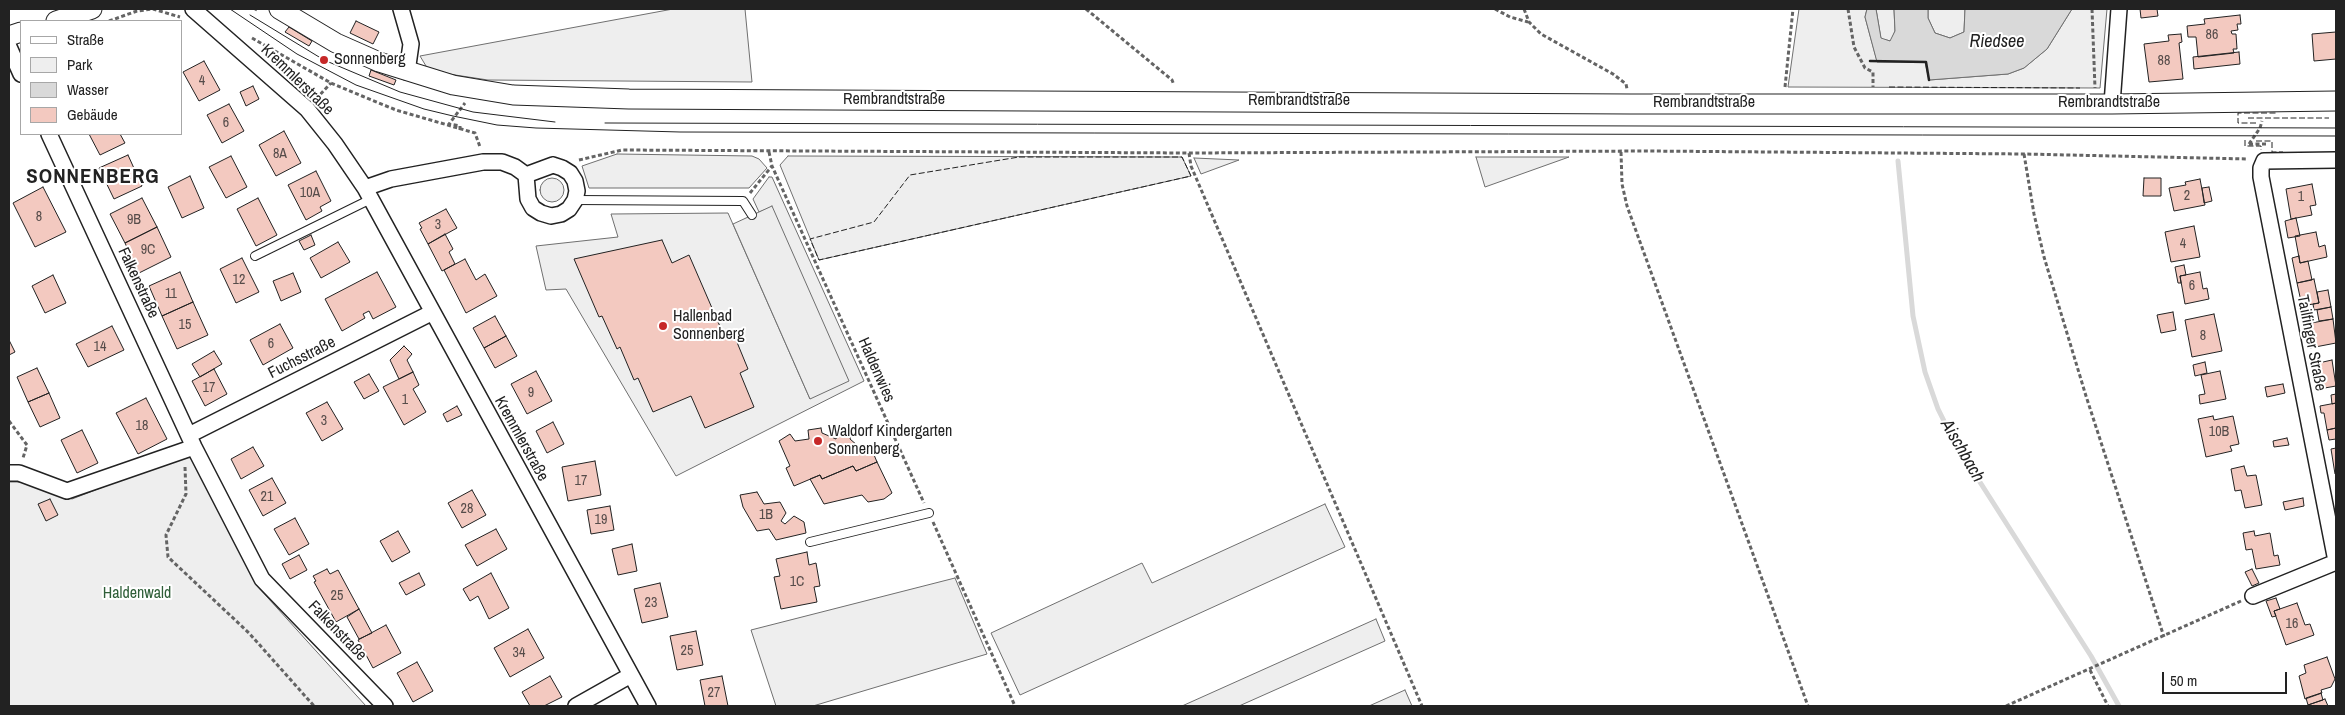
<!DOCTYPE html>
<html>
<head>
<meta charset="utf-8">
<style>
  body { margin:0 }
  #map { position:relative; width:2345px; height:715px; overflow:hidden; background:#fff; font-family:"Archivo Narrow",sans-serif }
  canvas { display:block }
  .frame { position:absolute; inset:0; border:10px solid #222; pointer-events:none }
  .legend { position:absolute; left:20px; top:20px; width:162px; height:115px; box-sizing:border-box; background:#fff; border:1px solid #a7a7a7; margin:0; padding:6px 9px; list-style:none; font-size:15px; color:#222 }
  .legend li { display:flex; align-items:center; gap:10px; height:25px }
  .legend b { width:25px; border:1px solid #a7a7a7 }
  .scale { position:absolute; left:2162px; top:672px; width:125px; height:22px; box-sizing:border-box; border:2px solid #222; border-top:0; padding-left:6px; font-size:15px; line-height:18px; white-space:nowrap; color:#222; -webkit-text-stroke:4px #fff; paint-order:stroke }
</style>
</head>
<body>
<div id="map">
<canvas width="2345" height="715"></canvas>
<div class="frame"></div>
<ul class="legend">
<li><b style="height:6px;background:#fff"></b>Straße</li>
<li><b style="height:14px;background:#eee"></b>Park</li>
<li><b style="height:14px;background:#d9d9d9"></b>Wasser</li>
<li><b style="height:14px;background:#f3c9c0"></b>Gebäude</li>
</ul>
<div class="scale">50 m</div>
</div>
<script>
const ctx = document.querySelector('canvas').getContext('2d');
ctx.lineJoin = 'round';
function paint(path, color) { ctx.fillStyle = color; ctx.fill(path, 'evenodd'); }
const toPath = rows => new Path2D(rows.map(r => 'M' + r).join(''));
function stroke(path, color, width, dash) { ctx.strokeStyle = color; ctx.lineWidth = width; ctx.lineCap = dash ? 'butt' : 'round'; ctx.setLineDash(dash || []); ctx.stroke(path); }
function drawText(font, color, halo, rows, align = 'center') {
  ctx.font = font + ' "Archivo Narrow",sans-serif'; ctx.lineWidth = 4; ctx.setLineDash([]); ctx.textBaseline = 'middle'; ctx.strokeStyle = halo; ctx.fillStyle = color; for (const [text, x, y, turn = 0] of rows) {
    ctx.save(); ctx.translate(x, y); ctx.rotate((+turn || 0) * Math.PI / 180); ctx.textAlign = isNaN(turn) ? turn : align; if (halo) ctx.strokeText(text, 0, 0); ctx.fillText(text, 0, 0); ctx.restore();
  }
}
const green = toPath([
  [673,9,745,9,752,82,488,80,429,71,420,56,673,9],
  [1799,9,1867,9,1865,17,1877,61,1926,62,1929,80,2008,74,2024,68,2047,49,2072,9,2107,9,2100,88,1788,87,1799,9],
  [1876,9,1894,9,1895,31,1891,41,1881,39,1876,9],
  [1928,9,1965,9,1964,32,1950,38,1935,33,1928,18,1928,9],
  [617,154,752,156,759,159,767,168,749,188,589,188,582,166,617,154],
  [788,156,1182,157,1191,176,819,260,780,165,788,156],
  [1476,157,1569,157,1485,187,1476,157],
  [1194,158,1239,160,1201,174,1194,158],
  [769,177,772,177,864,381,676,476,566,289,546,290,536,246,618,237,611,214,728,213,810,399,772,207,759,212,753,199,769,177],
  '540 190a12 12 0 1 1 24 0a12 12 0 1 1-24 0Z',
  [191,453,258,587,366,706,9,706,9,482,20,482,72,499,191,453],
  [1325,504,1345,547,1020,695,991,633,1142,563,1152,583,1325,504],
  [955,578,987,654,813,706,776,706,751,630,955,578],
  [1376,619,1385,641,1239,706,1182,706,1376,619],
  [1405,690,1412,706,1369,706,1405,690]
]);
const parking = toPath([
  [772,206,849,381,810,399,733,224,772,206]
]);
const water = toPath([
  [1867,9,1876,9,1881,38,1890,41,1895,31,1894,9,1928,9,1928,18,1935,33,1950,38,1964,32,1965,9,2072,9,2047,49,2024,68,2008,74,1929,80,1925,62,1877,62,1865,17,1867,9]
]);
const stream = toPath([
  [1898,161,1913,316,1925,372,1938,409,1955,443,2091,656,2119,706]
]);
const building = toPath([
  [2140,9,2157,9,2158,16,2141,18,2140,9],
  [2240,15,2241,24,2237,24,2238,30,2231,31,2232,34,2236,34,2237,49,2233,49,2234,53,2198,57,2196,37,2188,37,2187,26,2205,24,2204,19,2240,15],
  [356,21,379,32,373,44,350,33,356,21],
  [289,27,312,41,309,46,285,32,289,27],
  [2336,32,2336,59,2314,61,2312,34,2336,32],
  [2181,34,2182,42,2179,43,2183,79,2149,82,2144,44,2169,41,2168,35,2181,34],
  [2239,52,2240,64,2194,69,2193,57,2239,52],
  [204,61,220,90,199,101,183,72,204,61],
  [371,70,396,80,394,85,369,76,371,70],
  [253,86,259,99,246,106,240,92,253,86],
  [229,104,244,131,222,143,207,115,229,104],
  [284,131,301,163,276,176,259,145,284,131],
  [89,134,120,134,125,143,100,155,89,134],
  [128,155,142,186,114,199,99,168,128,155],
  [231,156,247,187,226,198,209,167,231,156],
  [316,171,331,201,320,207,322,211,306,220,288,185,316,171],
  [190,176,204,208,182,218,168,187,190,176],
  [2144,178,2161,178,2161,196,2143,196,2144,178],
  [2200,179,2205,205,2174,211,2169,188,2186,185,2185,182,2200,179],
  [2312,184,2316,205,2310,206,2312,215,2291,219,2286,189,2312,184],
  [43,187,66,232,35,247,13,203,43,187],
  [2209,187,2212,201,2204,203,2202,188,2209,187],
  [142,198,157,227,125,243,110,214,142,198],
  [258,198,277,235,256,246,237,209,258,198],
  [446,209,457,228,428,244,420,229,422,228,419,223,446,209],
  [2296,218,2300,236,2288,238,2285,221,2296,218],
  [2194,226,2200,257,2171,262,2165,232,2194,226],
  [157,227,171,257,139,273,125,243,157,227],
  [2316,232,2319,247,2325,245,2327,257,2300,263,2295,236,2316,232],
  [445,234,453,249,449,252,455,264,442,271,428,244,445,234],
  [311,235,315,245,304,250,299,241,311,235],
  [662,240,672,263,689,255,725,338,734,335,748,369,740,373,754,407,705,428,691,396,653,412,638,378,634,380,620,347,617,349,602,316,599,317,574,259,662,240],
  [338,242,350,262,321,278,310,258,338,242],
  [2299,256,2300,263,2308,261,2312,280,2297,283,2292,258,2299,256],
  [242,258,259,292,236,303,220,269,242,258],
  [465,259,476,280,485,274,497,296,466,313,444,270,465,259],
  [2184,265,2186,275,2180,276,2181,283,2178,283,2175,267,2184,265],
  [180,272,193,302,162,316,149,286,180,272],
  [377,272,396,307,373,319,369,311,363,314,365,318,342,331,325,299,377,272],
  [2200,272,2203,289,2207,288,2209,299,2185,304,2180,276,2200,272],
  [293,273,301,292,281,301,273,281,293,273],
  [53,275,66,303,45,313,32,286,53,275],
  [2314,279,2319,303,2302,306,2297,283,2314,279],
  [2328,290,2331,307,2314,310,2313,304,2319,303,2317,292,2328,290],
  [193,302,208,335,177,349,162,316,193,302],
  [2331,307,2333,319,2319,321,2317,310,2331,307],
  [2173,312,2176,330,2161,333,2157,315,2173,312],
  [2214,314,2222,351,2192,357,2185,320,2214,314],
  [495,316,506,336,484,348,473,328,495,316],
  [2333,319,2336,343,2310,348,2306,324,2333,319],
  [280,324,293,348,263,365,250,340,280,324],
  [112,326,124,350,88,367,76,344,112,326],
  [506,336,517,356,495,368,484,348,506,336],
  [9,340,15,352,9,355,9,340],
  [404,346,412,354,407,360,413,372,399,379,390,360,404,346],
  [214,351,222,364,200,377,192,364,214,351],
  [2332,360,2336,386,2319,389,2314,364,2332,360],
  [2205,362,2207,373,2195,376,2193,365,2205,362],
  [37,368,49,393,28,402,17,377,37,368],
  [214,369,227,394,205,406,192,381,214,369],
  [536,371,552,401,527,414,511,384,536,371],
  [2220,371,2226,399,2200,404,2199,395,2205,394,2201,375,2220,371],
  [413,372,419,385,413,389,426,412,404,425,383,387,413,372],
  [369,374,379,391,364,399,354,382,369,374],
  [2283,384,2285,393,2267,397,2265,387,2283,384],
  [49,393,60,418,40,427,28,402,49,393],
  [2336,394,2336,403,2332,404,2331,395,2336,394],
  [146,398,167,439,138,454,116,413,146,398],
  [327,402,343,429,322,441,306,413,327,402],
  [2336,403,2336,428,2327,430,2324,413,2321,413,2320,406,2336,403],
  [457,406,462,415,447,422,443,414,457,406],
  [2213,416,2214,420,2233,416,2239,444,2230,446,2232,451,2206,457,2198,419,2213,416],
  [553,422,564,444,547,453,536,431,553,422],
  [821,428,822,433,836,439,839,428,852,433,850,439,865,452,872,450,877,462,856,471,853,466,822,479,820,475,794,486,786,468,790,466,779,441,790,434,795,441,809,439,808,430,821,428],
  [2336,428,2336,439,2329,440,2327,430,2336,428],
  [82,430,98,463,77,473,61,440,82,430],
  [2287,438,2289,445,2274,447,2273,441,2287,438],
  [253,447,264,466,241,479,231,459,253,447],
  [2336,448,2336,474,2335,474,2331,449,2336,448],
  [595,461,601,495,568,501,562,467,595,461],
  [877,462,892,493,884,499,868,502,862,495,824,504,810,479,820,475,822,479,853,466,856,471,877,462],
  [2244,466,2247,476,2256,475,2262,505,2245,508,2241,490,2235,491,2231,469,2244,466],
  [272,478,286,503,263,516,249,490,272,478],
  [472,490,486,515,462,528,448,503,472,490],
  [757,492,764,504,780,502,786,513,781,521,785,524,794,516,804,522,806,533,776,540,769,529,757,531,743,507,740,495,757,492],
  [2303,498,2304,506,2285,510,2283,502,2303,498],
  [50,499,58,515,46,521,38,504,50,499],
  [610,506,614,530,591,534,587,510,610,506],
  [295,518,309,544,289,555,274,529,295,518],
  [496,529,507,549,477,566,465,545,496,529],
  [398,531,410,552,392,562,380,541,398,531],
  [2254,531,2255,536,2270,533,2274,556,2278,555,2280,565,2256,569,2252,549,2246,550,2243,533,2254,531],
  [632,544,637,571,618,575,612,549,632,544],
  [807,552,809,565,816,563,820,586,814,587,817,602,781,609,774,577,780,576,776,559,807,552],
  [299,555,307,570,290,579,282,564,299,555],
  [327,569,330,574,338,570,359,609,336,622,314,582,316,581,313,576,327,569],
  [2252,569,2259,583,2252,586,2245,572,2252,569],
  [419,573,425,585,406,595,399,583,419,573],
  [491,573,509,608,489,619,478,596,470,601,463,589,491,573],
  [660,583,668,617,642,623,634,589,660,583],
  [2276,598,2280,609,2274,611,2276,616,2272,617,2266,601,2276,598],
  [2297,603,2305,625,2310,624,2314,635,2286,645,2274,611,2297,603],
  [359,609,372,633,359,639,347,617,359,609],
  [386,625,401,653,373,668,358,640,386,625],
  [528,629,544,658,510,677,494,648,528,629],
  [696,631,703,665,677,670,670,636,696,631],
  [2327,657,2335,679,2331,687,2321,690,2322,693,2305,699,2299,676,2306,673,2304,665,2327,657],
  [417,662,433,691,413,702,397,673,417,662],
  [550,676,562,697,544,706,530,706,522,692,550,676],
  [722,676,728,706,705,706,700,680,722,676],
  [2321,693,2323,700,2308,705,2306,698,2321,693],
  [2325,699,2328,706,2309,706,2308,705,2325,699]
]);
const path = toPath([
  [255,9,257,10],
  [1086,9,1172,80,1174,85],
  [1495,9,1510,17,1528,22],
  [1524,9,1529,22,1541,34,1613,74,1626,84,1627,89],
  [1848,9,1854,47,1865,68,1873,72,1873,87],
  [2092,9,2095,88],
  [109,21,137,11,153,9,180,17],
  [252,38,331,83,362,96,396,110,475,133,480,147],
  [1785,87,1793,9],
  [316,99,331,83],
  [460,130,460,126,449,124,465,103],
  [2249,144,2266,144],
  [2249,144,2260,128,2262,121],
  [769,152,772,166,924,503],
  [1621,152,1622,184,1627,206,1808,706],
  [1189,153,1191,166,1422,706],
  [2024,154,2034,214,2044,257,2086,396,2164,637],
  [579,160,622,150,1189,153,1647,151,2024,154,2248,159],
  [750,193,772,166],
  [9,421,27,445,23,458],
  [185,467,186,494,166,535,168,557,249,633,314,706],
  [933,522,1015,706],
  [2090,670,2108,706],
  [2006,706,2241,601]
]);
const service = toPath([
  [575,200,743,201,752,215],
  [255,256,371,199],
  [810,542,929,513]
]);
const minor = toPath([
  [193,9,307,109,335,144,365,188,648,706],
  [401,9,411,44,407,72],
  [9,47,21,74],
  [2112,104,2119,9],
  [49,134,194,447,262,579,385,706],
  [2336,160,2264,161,2261,168,2261,177,2336,561],
  [553,165,562,168,570,173,575,181,577,191,575,200,569,209,561,214,551,216,541,213,533,208,528,199,526,175,553,165],
  [365,188,391,179,483,162,502,162,515,167,526,175],
  [189,435,431,313],
  [9,473,19,473,67,491,194,447],
  [2253,596,2336,562],
  [576,706,631,675]
]);
const tertiary = toPath([
  [279,9,336,43,379,62,453,85,513,95,629,99,1631,104,2112,104,2336,101],
  [56,21,92,9],
  [9,36,21,32]
]);
const tram = toPath([
  [230,9,297,54,356,85,424,109,453,116,497,125,536,128,680,132,2336,136],
  [250,15,324,60,400,92,473,112,555,122],
  [605,123,2336,128]
]);
const fence = toPath([
  [1889,87,2080,88],
  [2248,118,2329,118],
  [2256,123,2238,123,2238,113,2276,113],
  [2245,140,2245,146,2261,146,2261,150],
  [2256,141,2272,141,2272,152,2283,152],
  [1019,157,1182,157,1191,176,819,260,810,239,874,222,910,175,1019,157]
]);
const wall = toPath([
  [1870,61,1926,62,1929,80]
]);
const markers = [
  [324,60,5,"#c62828"],
  [663,326,5,"#c62828"],
  [818,441,5,"#c62828"]
];
const numberNames = [
  ["86",2212,35],
  ["88",2164,61],
  ["4",202,81],
  ["6",226,123],
  ["8A",280,154],
  ["10A",310,193],
  ["2",2187,196],
  ["1",2301,197],
  ["8",39,217],
  ["9B",134,220],
  ["3",438,225],
  ["4",2183,244],
  ["9C",148,250],
  ["12",239,280],
  ["6",2192,286],
  ["11",171,294],
  ["15",185,325],
  ["8",2203,336],
  ["6",271,344],
  ["14",100,347],
  ["17",209,388],
  ["9",531,393],
  ["1",405,400],
  ["3",324,421],
  ["18",142,426],
  ["10B",2219,432],
  ["17",581,481],
  ["21",267,497],
  ["28",467,509],
  ["1B",766,515],
  ["19",601,520],
  ["1C",797,582],
  ["25",337,596],
  ["23",651,603],
  ["16",2292,624],
  ["25",687,651],
  ["34",519,653],
  ["27",714,693]
];
const poiNames = [
  ["Sonnenberg",334,60],
  ["Hallenbad",673,317],
  ["Sonnenberg",673,335],
  ["Waldorf Kindergarten",828,432],
  ["Sonnenberg",828,450]
];
const streetNames = [
  ["Kremmlerstraße",297,80,44],
  ["Rembrandtstraße",894,100],
  ["Rembrandtstraße",1299,101],
  ["Rembrandtstraße",1704,103],
  ["Rembrandtstraße",2109,103],
  ["Falkenstraße",138,283,65],
  ["Tailfinger Straße",2311,343,79],
  ["Fuchsstraße",302,358,-27],
  ["Haldenwies",876,370,66],
  ["Kremmlerstraße",521,439,61],
  ["Falkenstraße",337,631,46]
];
const parkNames = [
  ["Haldenwald",137,594]
];
const waterNames = [
  ["Riedsee",1997,42],
  ["Aischbach",1962,451,60]
];
const districtNames = [
  ["SONNENBERG",93,177]
];
paint(green, '#eee');
stroke(green, '#6f6f6f', 1);
paint(parking, '#ededed');
stroke(parking, '#6f6f6f', 1);
paint(water, '#d9d9d9');
stroke(water, '#6f6f6f', 1);
stroke(stream, '#d9d9d9', 5);
paint(building, '#f3c9c0');
stroke(building, '#222', 1);
stroke(service, '#222', 10);
stroke(minor, '#222', 18);
stroke(tertiary, '#222', 21);
stroke(path, '#646464', 3, [4, 2.5]);
stroke(service, '#fff', 8);
stroke(minor, '#fff', 15);
stroke(tertiary, '#fff', 19);
stroke(tram, '#222', 1);
stroke(fence, '#222', 1, [6, 2.5]);
stroke(wall, '#222', 2.5);
for (const [x, y, r, color] of markers) { const dot = new Path2D(); dot.arc(x, y, r, 0, 2 * Math.PI); ctx.fillStyle = color; ctx.fill(dot); stroke(dot, '#fff', 2); }
drawText('14px', '#564c4a', null, numberNames);
drawText('16px', '#222', '#fff', poiNames, 'left');
drawText('16px', '#222', '#fff', streetNames);
drawText('16px', '#2f5e38', '#fff', parkNames);
drawText('italic 18px', '#222', '#fff', waterNames);
ctx.letterSpacing = '1px';
drawText('bold 21px', '#222', '#fff', districtNames);
ctx.letterSpacing = '0px';
</script>
</body>
</html>
